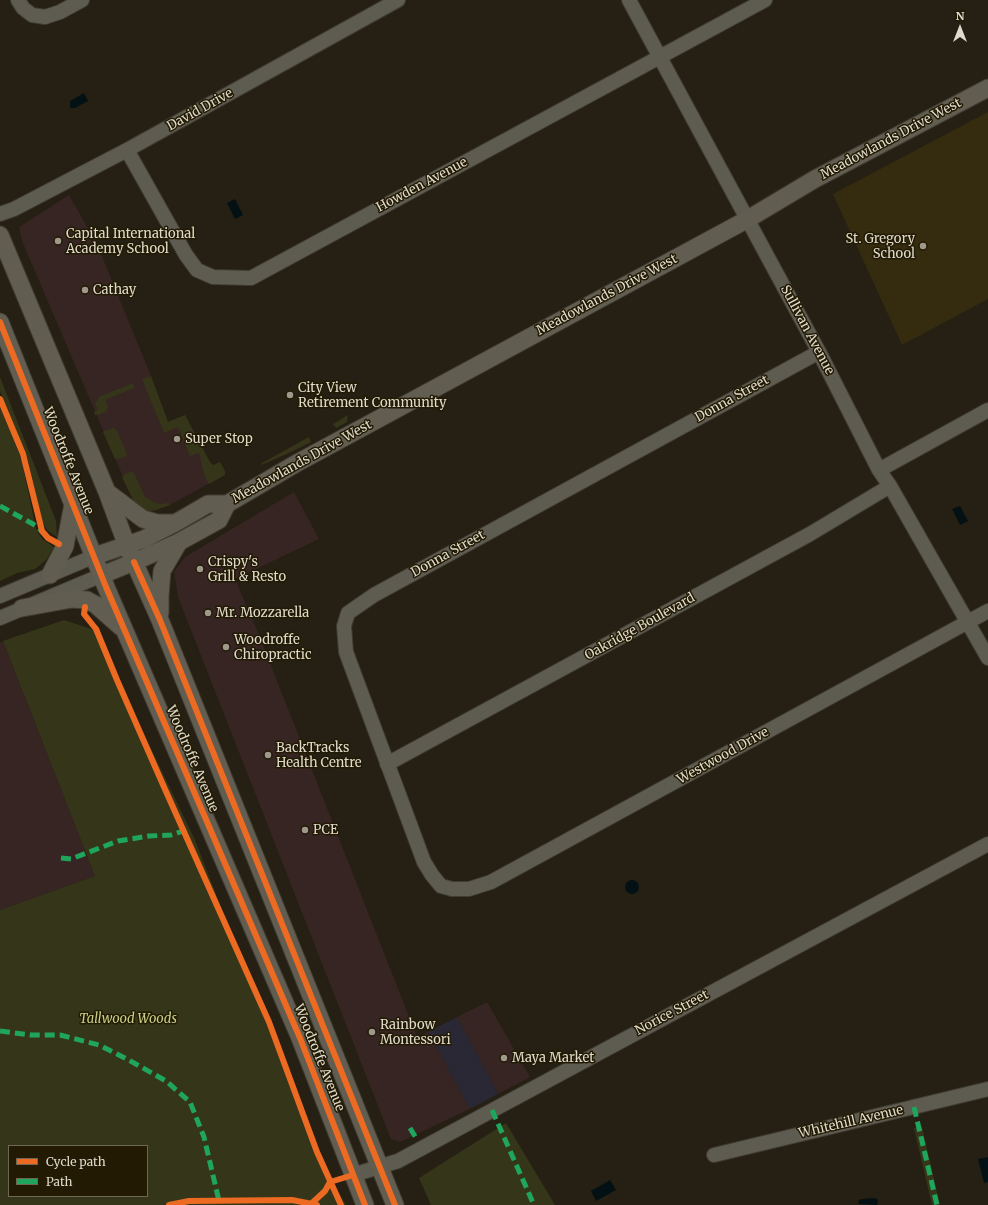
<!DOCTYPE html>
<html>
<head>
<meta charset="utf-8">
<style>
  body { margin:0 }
  #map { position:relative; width:988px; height:1205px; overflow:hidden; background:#252013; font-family:Merriweather,serif }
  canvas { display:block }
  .legend { position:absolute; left:8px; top:1145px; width:140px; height:52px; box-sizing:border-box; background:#221a03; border:1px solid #6e6753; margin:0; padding:5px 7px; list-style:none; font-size:12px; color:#dfdacc }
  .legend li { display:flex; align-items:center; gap:8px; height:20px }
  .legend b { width:20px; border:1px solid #6e6753 }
  .north { position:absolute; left:940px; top:8px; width:40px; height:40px; -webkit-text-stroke:3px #221a03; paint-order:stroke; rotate:0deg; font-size:11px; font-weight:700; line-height:16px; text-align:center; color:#dfdacc }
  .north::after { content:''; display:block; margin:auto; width:14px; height:18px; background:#dfdacc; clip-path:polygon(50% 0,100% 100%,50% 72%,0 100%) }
</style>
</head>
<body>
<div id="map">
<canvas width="988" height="1205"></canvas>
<ul class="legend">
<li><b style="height:5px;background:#ed6a23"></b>Cycle path</li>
<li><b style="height:5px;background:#20a55d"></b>Path</li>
</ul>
<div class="north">N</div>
</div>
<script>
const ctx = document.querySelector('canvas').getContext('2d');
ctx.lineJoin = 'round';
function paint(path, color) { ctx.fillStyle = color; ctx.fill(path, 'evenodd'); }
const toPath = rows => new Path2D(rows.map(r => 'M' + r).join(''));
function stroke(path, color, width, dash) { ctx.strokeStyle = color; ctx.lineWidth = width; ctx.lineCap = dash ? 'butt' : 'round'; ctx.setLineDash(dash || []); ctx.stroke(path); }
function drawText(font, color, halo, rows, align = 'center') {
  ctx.font = font + ' Merriweather,serif'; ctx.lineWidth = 3; ctx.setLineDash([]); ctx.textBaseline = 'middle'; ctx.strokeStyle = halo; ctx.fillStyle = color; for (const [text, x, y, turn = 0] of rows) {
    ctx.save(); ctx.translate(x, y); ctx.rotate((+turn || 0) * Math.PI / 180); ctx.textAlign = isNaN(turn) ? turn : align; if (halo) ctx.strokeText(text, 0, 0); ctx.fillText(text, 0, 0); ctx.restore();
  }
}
const commercial = toPath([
  [69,195,97,244,151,376,168,422,178,418,217,479,170,505,156,510,149,511,133,500,22,241,19,227],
  [294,492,319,539,235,579,259,635,417,1037,428,1032,470,1109,400,1142,391,1139,178,597,174,572,185,557],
  [3,641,95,876,0,910,0,643],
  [487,1002,530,1077,498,1094,457,1017]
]);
const industrial = toPath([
  [457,1017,498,1094,470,1109,428,1032]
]);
const built = toPath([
  [988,112,988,299,902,345,833,194]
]);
const green = toPath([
  [151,376,168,422,185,415,210,462,213,465,220,462,225,471,225,475,209,484,205,477,199,453,190,456,178,427,164,433,142,379],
  [0,377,56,521,57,537,47,530,42,521,28,460,0,391],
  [133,383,134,388,105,400,108,407,107,411,101,414,95,415,94,412,98,410,95,404,99,397],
  [0,407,13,437,22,462,36,529,42,539,54,547,46,560,35,569,17,573,0,581],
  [348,415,347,422,336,428,333,424],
  [113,428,116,429,127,454,125,457,115,459,103,432],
  [309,437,311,442,289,453,261,465,262,463],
  [133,471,145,497,155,503,161,504,169,503,170,505,156,510,149,511,142,509,137,507,133,500,122,477,125,474],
  [64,620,94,630,195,840,319,1160,346,1205,0,1205,0,910,95,876,3,641],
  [9,1146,147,1146,147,1196,9,1196],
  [506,1123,555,1205,431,1205,419,1178],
  [922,1127,940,1205,932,1205,914,1128]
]);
const water = toPath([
  [84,93,88,101,75,108,70,108,70,101],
  [235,199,243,215,235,219,227,203],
  [960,506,968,521,960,525,952,509],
  '625 887a7 7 0 1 1 14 0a7 7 0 1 1-14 0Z',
  [988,1157,988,1182,984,1183,978,1159],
  [610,1180,616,1190,596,1201,591,1191],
  [875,1198,878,1200,877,1205,858,1204,859,1200,862,1199]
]);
const minor = toPath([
  [18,0,23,8,32,15,45,17,60,12,82,0],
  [629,0,819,352,879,470,890,486,988,658],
  [127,150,186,255,197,270,213,277,251,278,765,0],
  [0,214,14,209,127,150,398,0],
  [819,352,374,595,348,613,344,626,346,652,424,862,432,875,441,886,452,889,469,889,491,882,988,611],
  [879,470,988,410],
  [0,596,95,556],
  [0,618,102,575],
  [387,764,810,534,890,486],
  [714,1155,988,1089],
  [353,1175,398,1161,988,844]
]);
const major = toPath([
  [0,235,107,492,127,546,160,620,395,1205],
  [0,322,106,587,300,1038,365,1205],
  [107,492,143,519,157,523,175,523],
  [95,556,144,539,177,522,208,504,227,504,297,463,748,219,815,179,988,88],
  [50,575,65,546,73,504],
  [102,575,134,562,179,542,219,520,227,504],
  [22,608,72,599,87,600,96,605,121,627],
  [160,613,160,596,162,571,179,542]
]);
const quiet = toPath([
  [0,506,33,524,42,531],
  [61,858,71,859,118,841,149,836,171,835,183,831],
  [0,1031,31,1035,60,1035,99,1045,127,1059,166,1081,190,1102,204,1137,219,1201],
  [914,1107,937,1205],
  [492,1110,534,1205],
  [410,1128,416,1138]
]);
const cycleway = toPath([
  [0,322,106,587,300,1038,365,1205],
  [0,399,23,454,42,531,48,538,59,544],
  [134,562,160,620,395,1205],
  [85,607,84,614,96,629,117,680,164,787,269,1022,317,1152,341,1205],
  [311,1204,325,1191,330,1182,353,1175],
  [169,1205,189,1201,292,1200,317,1205]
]);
const markers = [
  [58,241,4,"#9e998b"],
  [923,246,4,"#9e998b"],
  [85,290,4,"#9e998b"],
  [290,395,4,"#9e998b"],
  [177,439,4,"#9e998b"],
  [200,569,4,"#9e998b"],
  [208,613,4,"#9e998b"],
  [226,647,4,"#9e998b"],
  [268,755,4,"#9e998b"],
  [305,830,4,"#9e998b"],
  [372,1032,4,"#9e998b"],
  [504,1058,4,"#9e998b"]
];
const streetNames = [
  ["David Drive",200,110,-29],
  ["Meadowlands Drive West",891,139,-28],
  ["Howden Avenue",422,185,-28],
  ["Meadowlands Drive West",607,295,-28],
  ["Sullivan Avenue",807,330,62],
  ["Donna Street",732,399,-29],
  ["Woodroffe Avenue",68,461,68],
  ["Meadowlands Drive West",302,462,-29],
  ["Donna Street",448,554,-29],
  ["Oakridge Boulevard",640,627,-29],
  ["Westwood Drive",723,756,-29],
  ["Woodroffe Avenue",192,759,67],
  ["Norice Street",672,1013,-28],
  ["Woodroffe Avenue",319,1058,68],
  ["Whitehill Avenue",851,1122,-13]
];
const poiNames = [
  ["Capital International",66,234],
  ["Academy School",66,249],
  ["St. Gregory",915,239,"right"],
  ["School",915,254,"right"],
  ["Cathay",93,290],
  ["City View",298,388],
  ["Retirement Community",298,403],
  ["Super Stop",185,439],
  ["Crispy's",208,562],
  ["Grill & Resto",208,577],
  ["Mr. Mozzarella",216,613],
  ["Woodroffe",234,640],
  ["Chiropractic",234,655],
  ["BackTracks",276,748],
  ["Health Centre",276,763],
  ["PCE",313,830],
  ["Rainbow",380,1025],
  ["Montessori",380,1040],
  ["Maya Market",512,1058]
];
const parkNames = [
  ["Tallwood Woods",128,1019]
];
paint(commercial, '#362522');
paint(industrial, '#2a2835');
paint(built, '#352b0e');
paint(green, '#353619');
paint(water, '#041114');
stroke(minor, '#403c32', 16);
stroke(major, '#403c32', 19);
stroke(minor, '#5e5b51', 14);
stroke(major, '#615d51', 17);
stroke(quiet, '#20a55d', 5, [10, 5]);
stroke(cycleway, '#ed6a23', 6);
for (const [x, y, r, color] of markers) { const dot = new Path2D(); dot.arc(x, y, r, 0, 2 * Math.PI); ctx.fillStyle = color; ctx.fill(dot); stroke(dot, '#221a03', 1.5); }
drawText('13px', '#dfdacc', '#221a03', streetNames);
drawText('13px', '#dfdacc', '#221a03', poiNames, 'left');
drawText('italic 13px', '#c8d087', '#221a03', parkNames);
</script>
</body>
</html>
